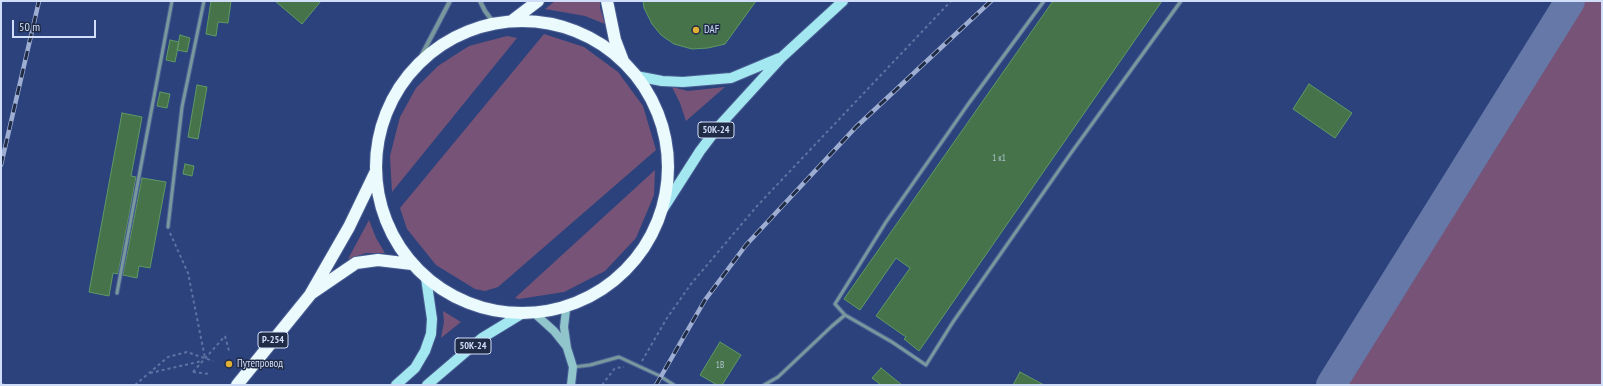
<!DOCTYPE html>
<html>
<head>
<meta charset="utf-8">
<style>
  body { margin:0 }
  #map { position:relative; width:1603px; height:386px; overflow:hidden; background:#2c427c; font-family:"PT Sans Narrow",sans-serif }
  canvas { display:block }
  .frame { position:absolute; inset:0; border:2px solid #d1defa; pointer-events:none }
  .scale { position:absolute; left:12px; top:20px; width:84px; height:18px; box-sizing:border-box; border:2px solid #d1defa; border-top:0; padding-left:5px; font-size:12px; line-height:14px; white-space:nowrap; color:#d1defa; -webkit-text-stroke:3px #202b46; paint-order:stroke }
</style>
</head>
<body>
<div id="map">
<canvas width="1603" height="386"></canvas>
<div class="frame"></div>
<div class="scale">50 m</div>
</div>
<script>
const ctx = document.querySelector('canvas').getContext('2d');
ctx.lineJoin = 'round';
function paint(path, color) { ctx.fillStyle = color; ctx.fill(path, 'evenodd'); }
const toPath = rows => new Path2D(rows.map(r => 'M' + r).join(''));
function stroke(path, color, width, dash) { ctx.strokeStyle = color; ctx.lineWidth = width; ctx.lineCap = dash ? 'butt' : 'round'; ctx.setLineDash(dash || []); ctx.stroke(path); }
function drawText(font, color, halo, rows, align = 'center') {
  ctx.font = font + ' "PT Sans Narrow",sans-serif'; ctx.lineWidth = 3; ctx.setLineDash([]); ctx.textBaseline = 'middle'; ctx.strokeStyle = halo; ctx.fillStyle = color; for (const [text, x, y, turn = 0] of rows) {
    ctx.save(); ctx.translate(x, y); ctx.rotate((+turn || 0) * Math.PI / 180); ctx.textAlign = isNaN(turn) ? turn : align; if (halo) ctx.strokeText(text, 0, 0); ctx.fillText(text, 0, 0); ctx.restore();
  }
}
const green = toPath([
  [555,1,600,1,600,8,605,24,585,16,545,9],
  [1584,1,1602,1,1602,385,1344,385],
  [544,34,584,47,618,72,643,106,656,150,498,287,485,291,475,289,436,265,407,229,400,208],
  [507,36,517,38,392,192,390,156,400,117,416,88,438,66,469,46],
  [672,87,688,91,725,87,686,121,680,103],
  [655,170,654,195,636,238,605,271,564,292,519,299,515,298],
  [369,220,376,238,385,253,366,253,348,259],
  [443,311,461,322,441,338,444,322]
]);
const taxiway = toPath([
  [1331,385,1570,1]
]);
const building = toPath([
  [211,1,231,1,228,23,218,22,216,36,206,34,211,1],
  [275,1,321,1,302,24,275,1],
  [643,1,756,1,725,44,708,48,692,49,674,44,661,35,652,24,644,8,643,1],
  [1053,1,1162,1,919,351,904,339,906,337,876,316,910,268,896,258,860,310,844,299,1053,1],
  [180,35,190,38,187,52,177,50,180,35],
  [170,40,179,42,175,62,166,60,170,40],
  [1309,84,1352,113,1335,138,1293,109,1309,84],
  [197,85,207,87,198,139,188,137,197,85],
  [160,92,170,94,167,108,157,106,160,92],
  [122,113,142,117,131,176,136,177,118,274,113,273,109,296,89,292,122,113],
  [185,164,194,166,192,176,183,174,185,164],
  [142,178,166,182,150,268,139,266,137,278,123,275,142,178],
  [720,342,741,355,722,385,717,385,700,375,720,342],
  [881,368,902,385,881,385,872,378,881,368],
  [1020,372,1044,385,1013,385,1020,372]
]);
const path = toPath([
  [170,233,188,273,205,358],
  [225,336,229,351],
  [642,361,667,318,691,284,757,206,951,1],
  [193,372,225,336],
  [193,372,209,374],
  [150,373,202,361],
  [1,384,7,385],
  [135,385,168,357,187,352,213,361],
  [602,385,615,368,624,367]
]);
const lane = toPath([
  [168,227,182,107,204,1],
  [117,293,172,1],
  [845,315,835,304,886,222,969,103,1044,1],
  [574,367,590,365,619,357,660,376,674,385],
  [764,385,778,377,832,326,845,315,892,342,926,365,953,322,1071,153,1181,1]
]);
const street = toPath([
  [480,1,485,11,494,23],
  [417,64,450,1]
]);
const secondary = toPath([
  [569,305,566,310,564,327,567,348,573,367,571,385],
  [533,312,554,331,566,346]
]);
const primary = toPath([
  [636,76,662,81,683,82,731,78,779,58],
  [661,212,700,151,719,126,782,57,843,1],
  [396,385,415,368,425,351,431,334,432,319,426,278],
  [427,385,482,338,523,313]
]);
const highway = toPath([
  [607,1,615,40,623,61],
  [513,20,538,1],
  '376 167a146 146 0 1 1 292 0a146 146 0 1 1-292 0Z',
  [312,293,356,263,378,260,412,264],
  [237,385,310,295,349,227,376,171]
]);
const rail = toPath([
  [1,165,39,1],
  [656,385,705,300,746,245,856,127,991,1]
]);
const markers = [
  [696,30,4,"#e0b034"],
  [229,364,4,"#e0b034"]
];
const numberNames = [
  ["1 к1",999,158],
  ["1В",720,365]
];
const shields = [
  [716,130,36],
  [273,340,30],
  [473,346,36]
];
const shieldNames = [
  ["50К-24",716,130],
  ["Р-254",273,340],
  ["50К-24",473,346]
];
const poiNames = [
  ["DAF",704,30],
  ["Путепровод",237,364]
];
paint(green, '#775477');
stroke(taxiway, '#6578a8', 30);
paint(building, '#46734a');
stroke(building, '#5f9a64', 1);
stroke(lane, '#4a5e93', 5);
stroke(street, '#4a5e93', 6);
stroke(secondary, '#4a5e93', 10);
stroke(primary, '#4a5e93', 12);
stroke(highway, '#4a5e93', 14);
stroke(path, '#5f72a3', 2, [3, 3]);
stroke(lane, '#77989c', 3);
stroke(street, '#77989c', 4);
stroke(secondary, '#90c5cc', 8);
stroke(primary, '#a3e8f1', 10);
stroke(highway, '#ebfafc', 12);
stroke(rail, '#9eaed3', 4.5);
stroke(rail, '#202b46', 3, [9]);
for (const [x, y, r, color] of markers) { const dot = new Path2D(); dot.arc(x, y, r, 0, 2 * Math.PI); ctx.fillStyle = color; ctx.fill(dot); stroke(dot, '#202b46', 1.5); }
drawText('9px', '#aec3ce', null, numberNames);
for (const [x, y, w] of shields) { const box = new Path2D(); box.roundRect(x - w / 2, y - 8, w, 16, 3); ctx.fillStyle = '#202b46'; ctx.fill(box); stroke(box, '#d1defa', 1); }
drawText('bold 10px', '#d1defa', null, shieldNames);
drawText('11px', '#d1defa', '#202b46', poiNames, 'left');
</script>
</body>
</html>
